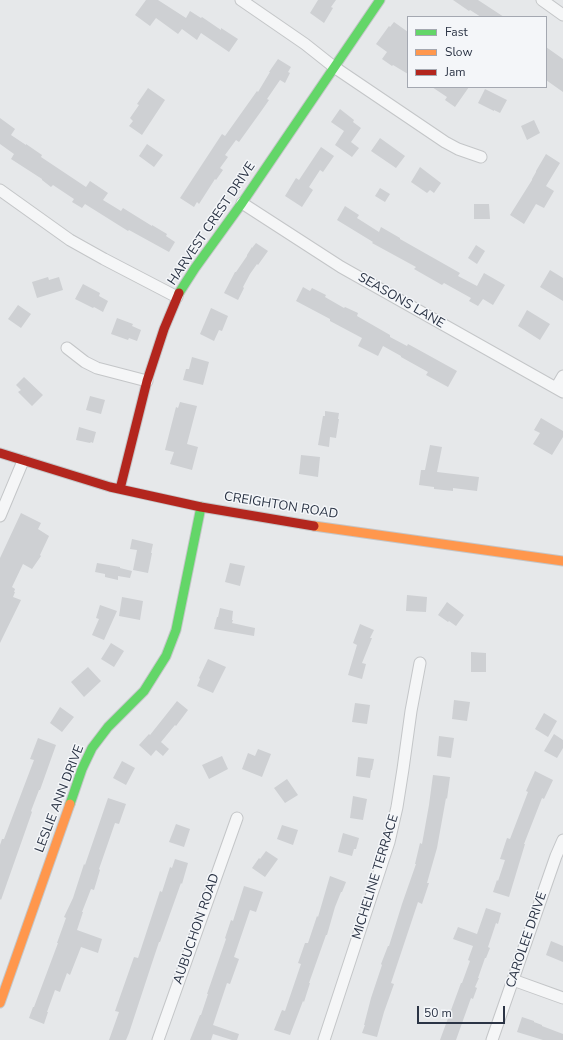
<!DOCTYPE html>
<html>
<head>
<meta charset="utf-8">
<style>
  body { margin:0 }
  #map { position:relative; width:563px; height:1040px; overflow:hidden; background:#e6e8ea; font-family:"Nunito Sans",sans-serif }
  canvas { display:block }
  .legend { position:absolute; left:407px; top:16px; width:140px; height:72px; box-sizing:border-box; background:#f4f6f9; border:1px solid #a4a8b1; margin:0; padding:5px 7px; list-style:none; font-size:12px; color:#2b3445 }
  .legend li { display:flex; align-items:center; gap:8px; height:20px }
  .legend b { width:20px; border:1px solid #a4a8b1 }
  .scale { position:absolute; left:417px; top:1006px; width:88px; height:18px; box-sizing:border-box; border:2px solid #2b3445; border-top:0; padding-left:5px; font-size:12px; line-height:14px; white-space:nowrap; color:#2b3445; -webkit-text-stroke:3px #f4f6f9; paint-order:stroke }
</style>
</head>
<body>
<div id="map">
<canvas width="563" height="1040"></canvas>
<ul class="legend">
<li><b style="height:5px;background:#63d668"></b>Fast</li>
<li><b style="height:5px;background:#ff974d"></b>Slow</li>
<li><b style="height:5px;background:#b3261e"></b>Jam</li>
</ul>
<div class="scale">50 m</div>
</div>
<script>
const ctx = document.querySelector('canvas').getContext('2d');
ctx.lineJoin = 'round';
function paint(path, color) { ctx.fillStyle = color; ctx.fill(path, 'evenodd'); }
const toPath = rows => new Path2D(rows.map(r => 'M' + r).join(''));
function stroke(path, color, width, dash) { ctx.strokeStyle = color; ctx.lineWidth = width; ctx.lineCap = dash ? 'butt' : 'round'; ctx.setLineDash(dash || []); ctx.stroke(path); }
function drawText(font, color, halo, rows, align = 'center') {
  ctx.font = font + ' "Nunito Sans",sans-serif'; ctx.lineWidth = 3; ctx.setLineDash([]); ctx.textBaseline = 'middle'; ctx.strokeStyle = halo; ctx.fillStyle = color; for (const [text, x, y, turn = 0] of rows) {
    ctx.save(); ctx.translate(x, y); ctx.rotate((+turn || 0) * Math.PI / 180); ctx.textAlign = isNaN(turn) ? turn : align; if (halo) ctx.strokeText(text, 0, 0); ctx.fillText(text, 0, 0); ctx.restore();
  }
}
const building = toPath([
  [146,0,158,0,186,18,190,11,201,18,202,17,221,30,221,28,238,39,229,52,201,33,197,40,182,29,178,34,156,18,150,26,135,15],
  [318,0,336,0,331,7,333,8,324,23,310,13],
  [453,0,478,0,504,17,481,17,470,10,469,11],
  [394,22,408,32,408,74,393,65,392,66,382,59,387,52,376,44,389,26,390,27],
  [546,47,563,59,563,92,546,80],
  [278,59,291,67,288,72,290,73,285,83,280,80,267,99,269,100,262,110,239,142,236,140,225,155,228,157,220,168,223,170,216,180,215,179,199,204,197,202,194,207,180,198,222,134,225,136,257,91,258,92,270,72,269,72],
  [432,87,469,87,455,107,445,100,447,97],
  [148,88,165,100,142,135,129,126,133,121,130,118,139,105,137,104],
  [485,89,507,100,500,113,494,110,494,111,478,103],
  [340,109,354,120,353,122,361,128,351,142,359,148,352,157,335,145,344,131,331,122],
  [0,118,15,129,11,135,26,145,26,144,42,155,41,157,86,187,90,181,108,193,103,200,121,211,123,208,152,226,152,225,167,234,166,236,175,242,169,252,129,230,128,231,85,204,82,208,72,202,74,199,53,185,51,187,42,180,42,179,11,159,14,154,0,144],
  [534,120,540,133,527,140,521,126],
  [380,138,405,156,396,168,371,151],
  [147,144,163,155,154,167,139,156],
  [321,147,334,156,323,172,320,170,309,187,313,190,302,207,285,196,296,178,299,180],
  [546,154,560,163,546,186,554,191,544,208,536,204,524,224,510,215,532,180,532,179,536,172,536,171],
  [420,167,441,183,434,193,430,190,427,193,411,182],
  [380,188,390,194,385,202,375,196],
  [474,204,489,204,490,219,474,219],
  [345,206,359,215,357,218,379,232,381,227,400,238,400,239,460,273,458,276,477,286,484,273,505,285,493,305,483,299,478,306,469,301,471,298,444,283,442,285,414,269,416,267,372,243,373,242,337,220],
  [256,243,268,251,258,265,257,264,250,274,243,287,244,288,238,300,224,293,235,272,236,272,247,256,247,255,252,247,252,248],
  [476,245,485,251,477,264,468,258],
  [550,270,563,278,563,301,540,287],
  [48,277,49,280,59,277,63,290,37,298,32,282],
  [83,284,100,293,99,296,108,301,103,312,94,307,93,308,75,299],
  [303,287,310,291,312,288,326,295,325,297,344,308,345,307,358,313,357,316,390,335,390,337,407,346,408,344,419,350,457,371,448,387,426,375,428,372,401,357,401,356,383,346,378,356,358,346,362,338,330,321,330,319,296,301],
  [18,305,31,314,21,328,8,319],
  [211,308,228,316,222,331,219,330,214,341,200,334],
  [527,310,550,324,540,340,518,326],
  [117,318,133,324,132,326,141,330,137,341,129,338,128,340,111,334],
  [192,357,209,362,203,385,183,380,186,369,189,369],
  [24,377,43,395,32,406,18,392,21,390,16,385],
  [90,396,105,400,101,414,86,410],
  [180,402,197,406,187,444,198,447,192,470,170,464,174,452,165,450,176,407,178,408],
  [325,411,339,413,338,419,339,419,336,438,330,437,329,447,318,445,323,416,325,416],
  [541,418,563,431,563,437,552,455,533,444,540,433,534,430],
  [79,427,96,432,93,443,91,442,90,443,76,440],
  [430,445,442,447,437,472,479,477,477,491,453,488,453,491,434,489,434,487,419,485,421,470,425,470],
  [301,455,320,457,318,477,299,474],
  [21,513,41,523,38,529,49,536,40,555,41,556,32,569,23,564,12,587,15,589,14,592,15,592,13,597,21,600,0,643,0,558],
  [132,539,153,544,151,553,152,553,148,573,133,570,137,550,130,549],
  [97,563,120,567,120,568,132,571,130,578,118,576,118,580,105,577,105,574,95,572],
  [230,563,245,566,240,586,225,582],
  [407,595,427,597,426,612,406,611],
  [122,597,143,601,140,620,119,616],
  [447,602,464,615,456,626,449,621,448,622,438,615],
  [100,605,117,611,104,640,92,635,99,619,96,618],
  [220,608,233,611,232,620,233,620,232,623,255,628,254,636,214,629,217,617,218,617],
  [360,624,374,630,370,638,372,638,362,663,366,664,362,679,348,675,357,645,353,643],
  [111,643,124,651,114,667,101,659],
  [471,652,486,653,486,672,471,672],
  [208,659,226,667,213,693,197,686,200,679,199,678],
  [88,667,101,681,84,697,71,682],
  [454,700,470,702,467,721,452,719],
  [177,701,188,710,176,726,175,725,161,742,169,749,163,756,156,750,151,756,139,745,149,734,150,735],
  [355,703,370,705,367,724,352,722],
  [60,707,74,717,62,732,50,723],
  [544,713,557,721,548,737,535,729],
  [554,734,563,740,563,748,557,758,544,751],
  [439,736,454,738,451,758,437,756],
  [38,738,56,745,40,790,39,790,31,811,32,812,1,900,0,899,0,845,2,839,4,839,34,760,30,759],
  [258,749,271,754,262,777,242,769,248,753,255,756],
  [222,756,228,769,209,779,202,765],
  [358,757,374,759,372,770,371,770,370,778,356,776],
  [122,761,135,768,126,785,113,778],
  [535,771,553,780,544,799,542,798,524,844,525,844,509,897,493,892,497,880,498,881,505,860,500,859,507,838,510,839,528,792,526,791],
  [433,775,450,777,447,799,446,798,437,848,427,883,429,883,422,904,418,902,391,983,394,984,384,1012,377,1037,362,1033,365,1025,364,1025,371,998,382,965,381,964,388,946,389,946,402,904,416,864,415,864,420,843,422,844,429,805],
  [287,779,298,795,285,803,274,788],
  [353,796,367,799,363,820,350,818],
  [108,798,126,804,119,824,115,823,99,869,100,870,94,890,91,889,82,912,83,912,77,930,102,939,98,953,81,947,70,975,67,973,60,992,55,990,47,1012,48,1012,44,1024,29,1018,33,1007,34,1007,58,943,57,943,66,918,64,917,73,898,84,864,85,865],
  [176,824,190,829,184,847,169,842],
  [282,825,298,830,293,845,277,839],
  [343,833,359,838,356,849,354,849,352,856,338,852],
  [266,851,278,859,265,877,252,868,259,858,260,859],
  [175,859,188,863,182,884,181,883,160,942,159,942,152,963,129,1033,126,1040,109,1040,119,1012,115,1011,134,957,138,958,160,891,162,892,170,867,172,868],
  [330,876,346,882,342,892,341,892,335,907,327,935,326,935,309,983,310,983,304,1002,303,1001,290,1035,274,1030,282,1010,285,1011,301,964,298,963,305,943,308,943,317,916,318,917],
  [244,886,263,892,256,912,250,910,234,957,239,959,230,984,227,983,213,1025,239,1034,237,1040,232,1040,213,1034,211,1040,190,1040,200,1015,201,1015,208,994,207,994,226,939,225,938,231,920,233,921],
  [486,908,501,913,498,924,496,923,488,947,490,948,486,958,485,958,478,978,479,978,475,987,477,988,473,999,471,998,456,1040,440,1040,461,983,462,983,470,961,468,960,473,946,453,939,458,927,477,934],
  [551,941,563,946,563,962,546,955],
  [522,1017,534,1021,534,1022,542,1025,542,1026,563,1034,563,1040,543,1040,517,1032]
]);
const street = toPath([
  [241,0,305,44,334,67,445,142,458,149,481,157],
  [542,0,563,15],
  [0,190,70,240,104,259,177,297],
  [242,203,341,267,563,392],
  [67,348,85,362,97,368,147,381],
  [556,388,563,376],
  [0,516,23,461],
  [513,980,563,998],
  [158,1040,237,818],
  [324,1040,389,842,397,807,403,769,411,711,420,663],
  [492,1040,556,856,563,840]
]);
const fast = toPath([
  [179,293,195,268,242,203,380,0],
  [70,804,82,769,92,748,108,727,144,691,166,656,176,630,201,507]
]);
const slow = toPath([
  [314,526,563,561],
  [0,1003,70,804]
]);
const jam = toPath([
  [0,453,110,487,201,507,314,526],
  [120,489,147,381,164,329,179,293]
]);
const streetNames = [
  ["HARVEST CREST DRIVE",212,224,-56],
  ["SEASONS LANE",401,301,30],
  ["CREIGHTON ROAD",281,506,9],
  ["LESLIE ANN DRIVE",60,799,-69],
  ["MICHELINE TERRACE",376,877,-73],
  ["AUBUCHON ROAD",197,929,-71],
  ["CAROLEE DRIVE",527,940,-71]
];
paint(building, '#ced0d3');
stroke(street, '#c4c6c8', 13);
stroke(fast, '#c4c6c8', 11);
stroke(slow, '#c4c6c8', 11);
stroke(jam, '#c4c6c8', 11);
stroke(street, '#f5f6f7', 11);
stroke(fast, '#63d668', 9);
stroke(slow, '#ff974d', 9);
stroke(jam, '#b3261e', 9);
drawText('13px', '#2b3445', '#f4f6f9', streetNames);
</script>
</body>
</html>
